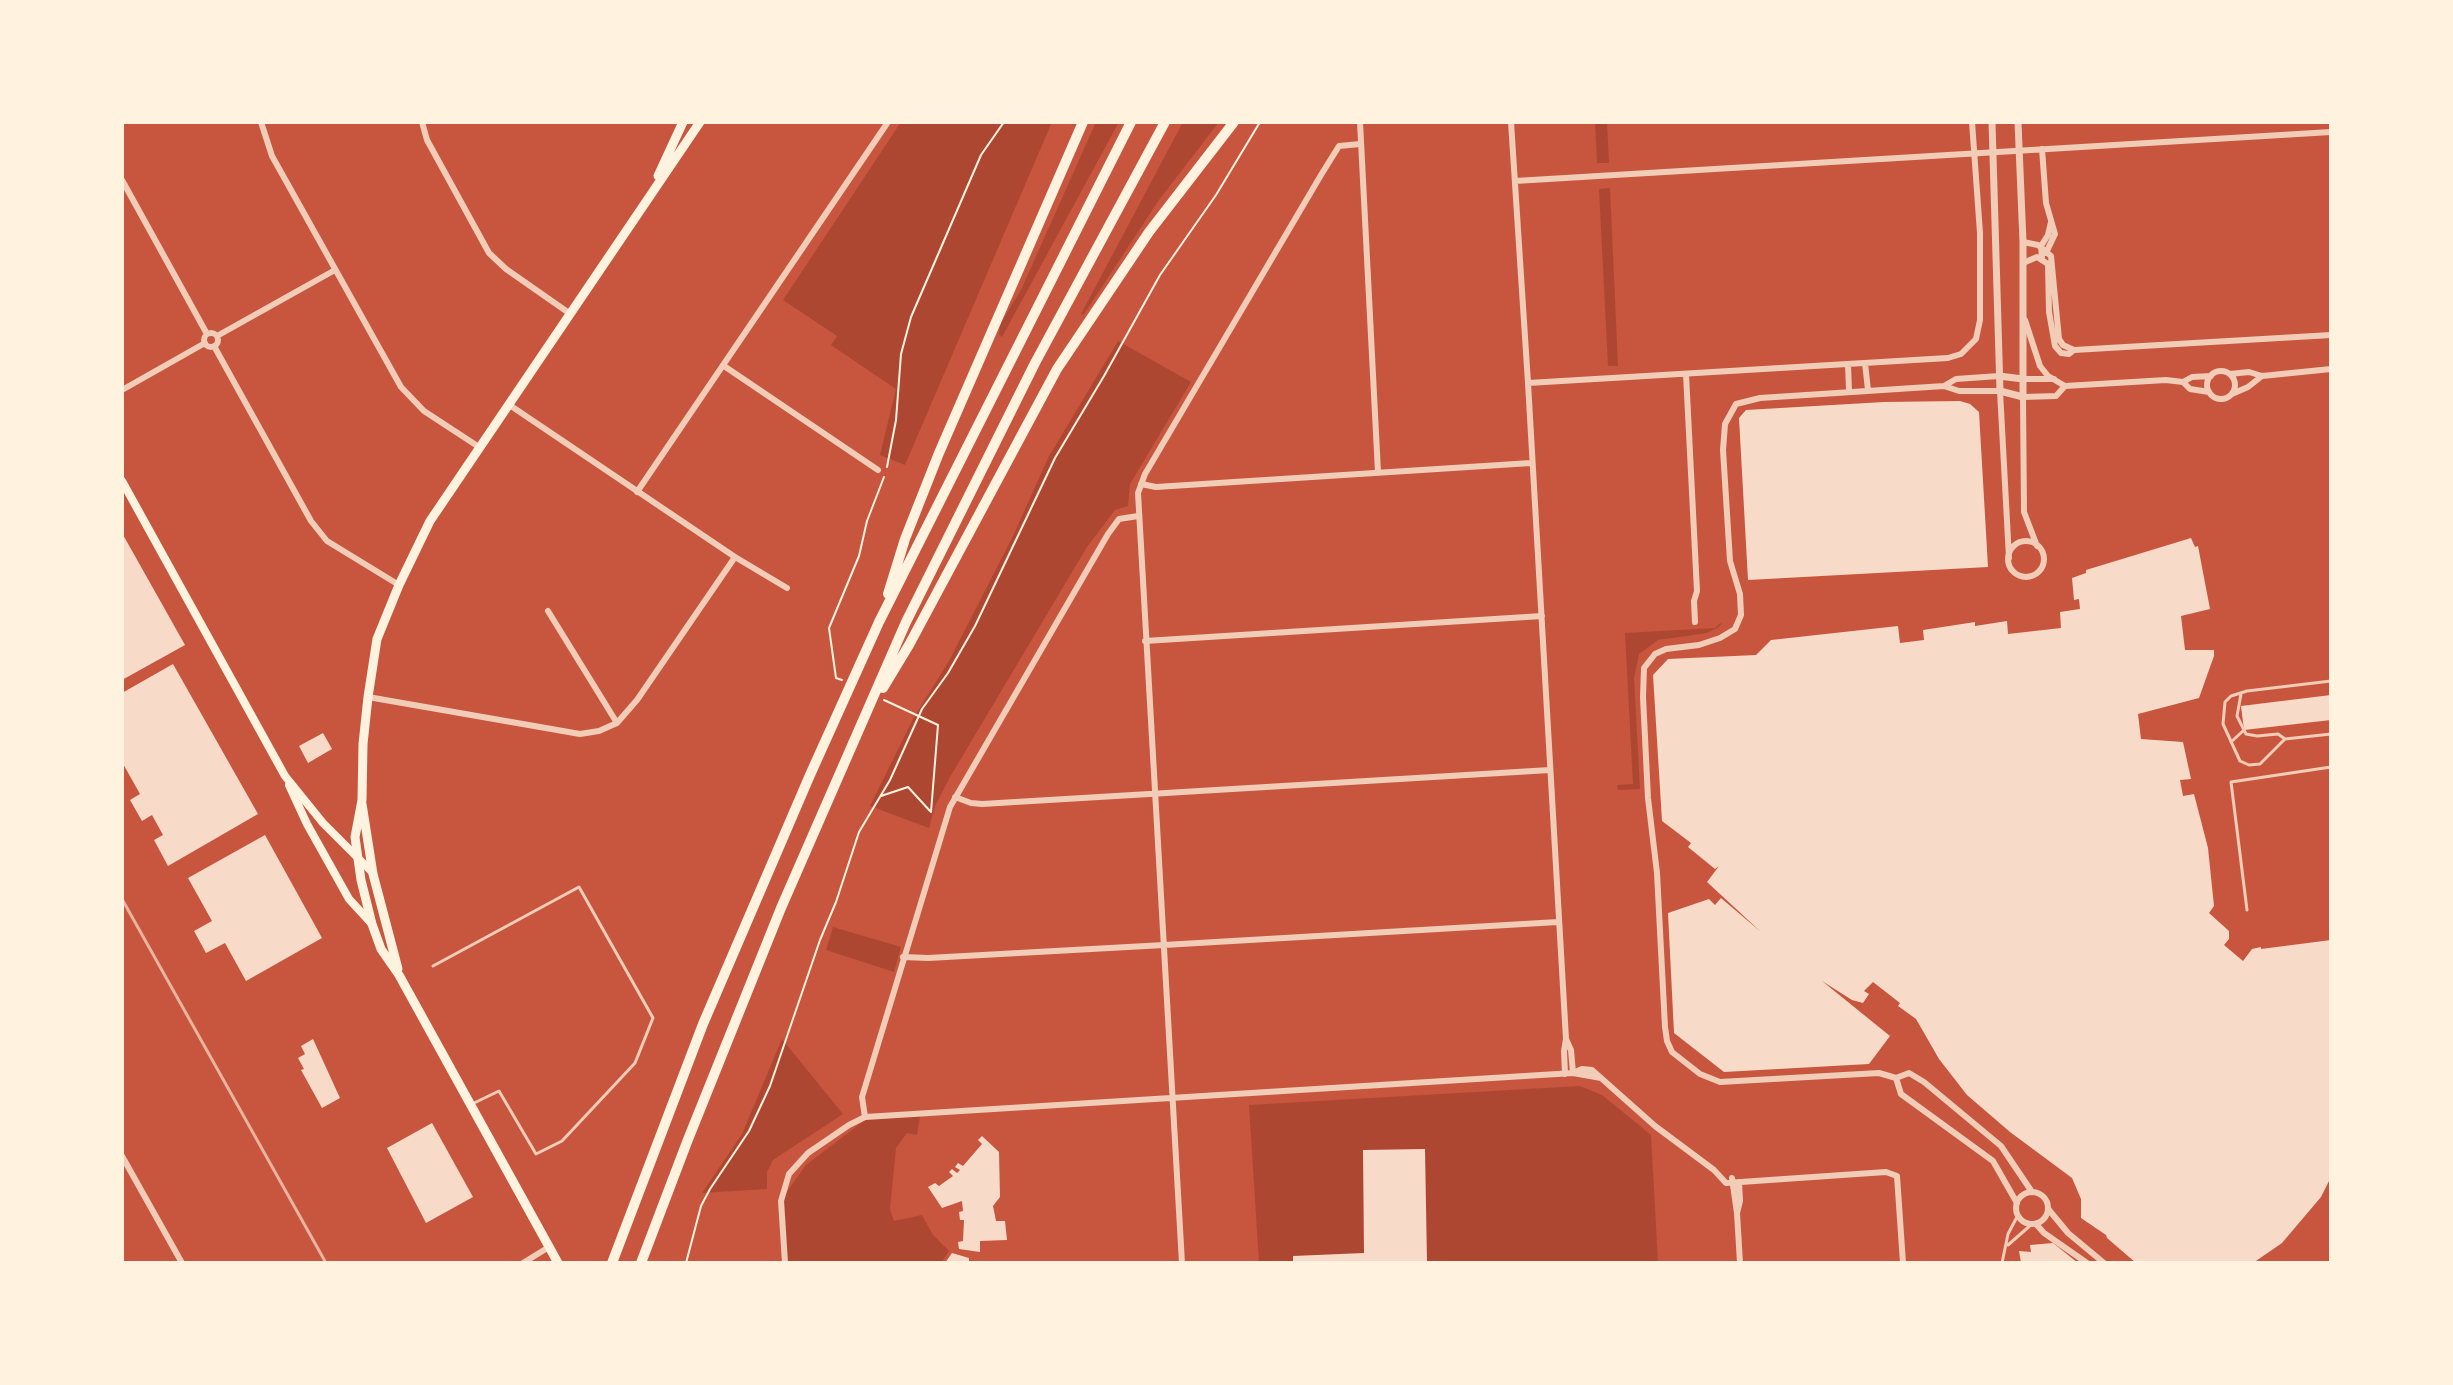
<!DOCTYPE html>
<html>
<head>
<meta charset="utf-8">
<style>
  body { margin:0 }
  #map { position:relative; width:2453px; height:1385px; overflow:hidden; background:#c8553d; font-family:"Nunito Sans",sans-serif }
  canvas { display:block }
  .frame { position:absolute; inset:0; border:124px solid #fff3e0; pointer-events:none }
</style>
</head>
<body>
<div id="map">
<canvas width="2453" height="1385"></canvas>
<div class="frame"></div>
</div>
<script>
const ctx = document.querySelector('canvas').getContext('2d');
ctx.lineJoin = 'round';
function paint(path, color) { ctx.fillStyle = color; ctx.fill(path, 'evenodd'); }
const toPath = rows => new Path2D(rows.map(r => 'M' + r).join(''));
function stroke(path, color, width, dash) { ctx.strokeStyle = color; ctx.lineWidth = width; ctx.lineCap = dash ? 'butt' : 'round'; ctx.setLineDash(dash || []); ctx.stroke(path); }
const green = toPath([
  [901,122,1052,122,905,465,880,455,896,389,831,345,837,336,783,300],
  [1096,122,1119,122,1002,337,999,334,1000,324,1021,290],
  [1183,122,1219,122,1159,200,1084,314,1081,314],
  [1595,122,1607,122,1609,163,1597,163],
  [1610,188,1618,366,1608,366,1599,189],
  [1118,341,1191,382,1130,484,1128,506,1115,510,1087,547,950,777,935,806,929,828,870,806,913,719,950,659,1013,536,1048,458],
  [1722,622,1719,627,1707,633,1658,640,1639,654,1634,678,1640,789,1618,790,1617,785,1633,784,1625,633,1715,628],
  [833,927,901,947,894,972,826,950],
  [782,1039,843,1114,773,1160,767,1172,767,1189,702,1193,742,1134],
  [1580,1086,1602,1095,1651,1135,1658,1263,1259,1263,1249,1105],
  [920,1116,917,1135,907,1133,896,1148,890,1209,894,1221,922,1215,933,1235,949,1251,941,1263,788,1263,784,1196,806,1165,865,1120]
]);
const building = toPath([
  [1960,401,1970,404,1979,412,1988,567,1748,580,1739,418,1746,410,1884,402],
  [122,533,185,645,122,680],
  [2191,538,2195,547,2198,546,2210,609,2181,616,2185,650,2214,650,2214,656,2199,698,2138,714,2141,739,2183,742,2191,779,2180,780,2183,796,2194,794,2208,848,2214,906,2209,913,2229,931,2229,939,2224,945,2243,961,2252,949,2261,947,2261,949,2331,940,2331,1177,2321,1197,2282,1243,2253,1263,2136,1263,2107,1238,2106,1235,2081,1218,2081,1199,2072,1178,2010,1132,1967,1095,1939,1059,1916,1019,1898,1006,1900,1003,1873,982,1864,991,1869,994,1863,1003,1852,1000,1822,981,1890,1036,1869,1064,1724,1072,1674,1033,1668,913,1709,899,1715,905,1721,898,1761,932,1707,882,1719,866,1715,869,1688,847,1691,843,1662,821,1653,675,1668,659,1756,655,1771,640,1898,626,1900,643,1924,640,1923,630,1975,622,1975,626,2007,621,2008,634,2061,628,2060,612,2080,609,2079,599,2074,600,2072,578,2086,573,2086,570],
  [173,664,258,814,168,866,154,840,163,835,152,815,142,821,130,800,140,794,122,762,122,693],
  [2331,695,2331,720,2244,730,2241,706],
  [323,733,332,749,308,763,299,746],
  [265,835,322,938,246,981,225,943,206,953,194,931,212,921,188,878],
  [313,1039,340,1098,322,1108,301,1070,304,1069,298,1058,305,1054,301,1046],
  [432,1123,473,1197,426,1223,387,1148],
  [982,1136,999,1152,1000,1197,993,1206,996,1221,1005,1221,1007,1240,980,1241,980,1252,959,1249,958,1242,963,1241,964,1220,960,1220,959,1212,963,1211,962,1201,942,1208,928,1187,935,1183,939,1186,953,1176,949,1172,952,1169,957,1173,960,1170,955,1167,958,1163,963,1166,982,1144,978,1140],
  [1425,1149,1427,1263,1293,1263,1293,1256,1364,1253,1363,1150],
  [2053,1243,2078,1263,2021,1263,2019,1251,2031,1252,2030,1245],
  [952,1253,969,1258,969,1263,945,1263]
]);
const path = toPath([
  [887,467,896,420,901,354,911,317,981,155,1004,122],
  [842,680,836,678,829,628,859,556,867,521,884,477],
  [884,700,938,725,931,812],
  [881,796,908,787,930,811],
  [686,1263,701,1206,710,1189,749,1131,770,1086,820,940,836,902,859,832,890,780,922,709,948,673,975,626,1055,458,1104,376,1160,275,1216,195,1260,122]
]);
const service = toPath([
  [2241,694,2237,716,2246,734,2257,736,2278,734,2285,739,2331,734],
  [2285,739,2260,764,2249,765,2240,761,2223,724,2225,702,2231,696,2247,691,2331,681],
  [2231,742,2243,731],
  [2247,910,2231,782,2331,767],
  [433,966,579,887,653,1018,635,1063,562,1141,536,1154,499,1091,472,1104],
  [2008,1245,2032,1224],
  [2002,1263,2008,1234,2018,1215]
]);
const minor = toPath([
  [261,122,272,156,401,387,424,411,479,447],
  [422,122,427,140,489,253,506,269,569,313],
  [1360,122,1378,472],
  [1511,122,1528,383,1566,1039,1564,1051,1565,1074],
  [2042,149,2046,203,2055,234,2046,253],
  [122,180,207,334],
  [1515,181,2331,132],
  [2023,242,2038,245,2051,256,2059,339,2063,345,2074,350],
  [2042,258,2041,246,2048,235,2051,222],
  [2023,263,2037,257,2048,264,2049,312,2055,346,2061,353,2069,354,2074,350,2331,335],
  [2025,320,2040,366,2048,376,2065,386],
  '204 340a7 7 0 1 1 14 0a7 7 0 1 1-14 0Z',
  [217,336,335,270],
  [214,346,311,521,327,541,399,585],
  [1865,363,1868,390],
  [1848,364,1849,391],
  [724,366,878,470],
  '2207 385a14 14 0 1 1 28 0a14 14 0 1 1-28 0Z',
  [1686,374,1697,591,1694,601,1695,622],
  [2230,374,2249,372,2262,376,2331,369],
  [1999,376,1956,379,1944,386,1760,398,1736,404,1725,424,1723,450,1730,561,1740,594,1741,615,1735,629,1720,638,1699,645,1666,649,1655,654,1644,668,1643,697,1648,798,1657,873,1665,1027,1667,1041,1672,1052,1700,1074,1720,1082,1879,1073,1896,1078,1909,1073,1924,1082,2001,1146,2032,1192],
  [2023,379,2054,379],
  [2183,382,2192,377,2211,376],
  [1528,383,1948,358,1961,354,1976,339,1980,320,1980,233,1972,122],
  [1944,386,1959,391,2000,391,2009,558],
  [2065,386,2166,380,2183,382,2190,389,2209,392],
  [122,390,205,343],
  [2232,394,2248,387,2262,376],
  [508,404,735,557,787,588],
  [1141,484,1156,487,1531,463],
  [637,492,888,122],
  '2008 559a18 18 0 1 1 36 0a18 18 0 1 1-36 0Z',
  [2037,546,2024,512,2023,397,2056,396,2065,386],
  [548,611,617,723],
  [1145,641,1542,616],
  [368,697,580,734,599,731,617,723,637,700,735,557],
  [955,797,971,803,982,804,1550,770],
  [903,957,928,958,1164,945,1558,922],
  [1566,1039,1571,1050,1573,1073],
  [1573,1073,1582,1069,1592,1070,1655,1126,1714,1170,1726,1183,1886,1172,1897,1176,1903,1263],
  [1896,1078,1901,1094,1993,1161,2017,1203],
  [865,1117,862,1097,950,807,1108,534,1119,519,1138,516],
  [122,1156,182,1263],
  [1732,1178,1737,1213,1740,1263],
  '2016 1208a16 16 0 1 1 32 0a16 16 0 1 1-32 0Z',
  [2049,1210,2068,1233,2104,1263],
  [1737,1213,1740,1201,1739,1182],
  [2036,1224,2044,1233,2087,1263],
  [523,1263,549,1247],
  [785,1263,781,1201,789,1174,808,1153,849,1125,865,1117,1573,1073,1601,1078],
  [1182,1263,1138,493,1145,474,1321,175,1339,146,1360,144]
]);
const tertiary = toPath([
  [1992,122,2000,391,2023,397,2023,242,2018,122],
  [1999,376,2023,379]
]);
const secondary = toPath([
  [122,481,285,776,323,823,373,873],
  [289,785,307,824,349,899,372,924]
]);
const primary = toPath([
  [658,176,683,122],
  [362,804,373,874,398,969],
  [558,1263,399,975,381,949,372,924,361,880,355,837,362,800,363,744,368,697,377,639,399,585,430,521,700,122]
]);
const motorway = toPath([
  [888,594,905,539,939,453,1083,122],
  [883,688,909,645,1057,369,1149,232,1234,122],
  [612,1263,703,1024,810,775,879,622,1131,122],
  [641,1263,687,1142,781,908,906,622,1035,363,1165,122]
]);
const rail = toPath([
  [122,899,326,1263]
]);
paint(green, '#ae4732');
paint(building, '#f7dbc8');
stroke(path, '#fff3e0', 2);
stroke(service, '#f1ccb7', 3);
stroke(minor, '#f1ccb7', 6);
stroke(tertiary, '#f1ccb7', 7);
stroke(secondary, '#fff3e0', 8);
stroke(primary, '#fff3e0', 9);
stroke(motorway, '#fff3e0', 10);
stroke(rail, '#e9b49f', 3);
</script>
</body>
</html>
